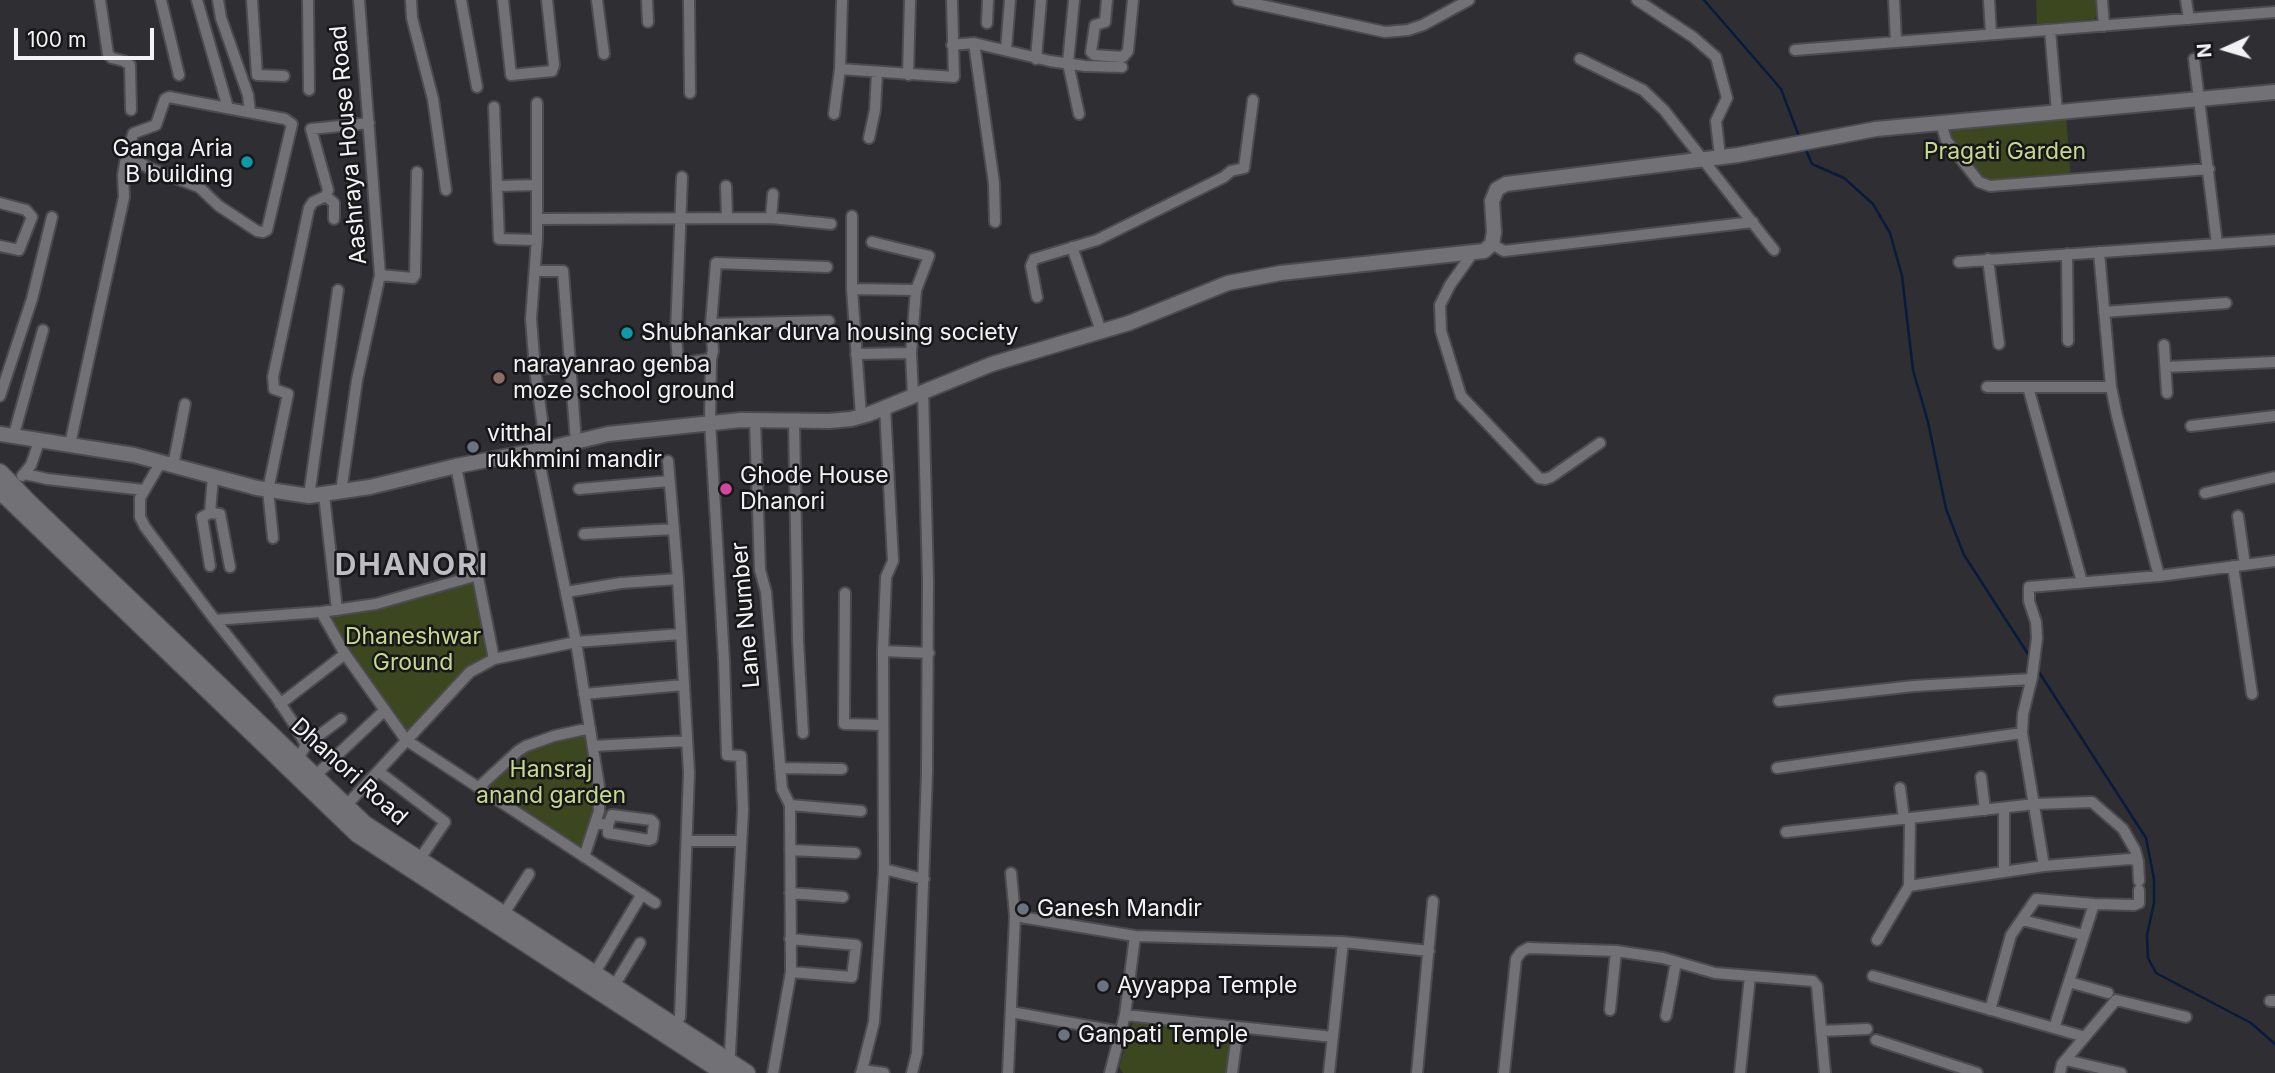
<!DOCTYPE html>
<html>
<head>
<meta charset="utf-8">
<style>
  body { margin:0 }
  #map { position:relative; width:2275px; height:1073px; overflow:hidden; background:#2f2e32; font-family:Inter,sans-serif }
  canvas { display:block }
  .north { position:absolute; left:2191px; top:14px; width:70px; height:70px; -webkit-text-stroke:5px #171618; paint-order:stroke; rotate:266deg; font-size:19px; font-weight:700; line-height:28px; text-align:center; color:#f3f2f5 }
  .north::after { content:''; display:block; margin:auto; width:24px; height:32px; background:#f3f2f5; clip-path:polygon(50% 0,100% 100%,50% 72%,0 100%) }
  .scale { position:absolute; left:14px; top:28px; width:140px; height:32px; box-sizing:border-box; border:4px solid #f3f2f5; border-top:0; padding-left:9px; font-size:21px; line-height:24px; white-space:nowrap; color:#f3f2f5; -webkit-text-stroke:5px #171618; paint-order:stroke }
</style>
</head>
<body>
<div id="map">
<canvas width="2275" height="1073"></canvas>
<div class="north">N</div>
<div class="scale">100 m</div>
</div>
<script>
const ctx = document.querySelector('canvas').getContext('2d');
ctx.lineJoin = 'round';
function paint(path, color) { ctx.fillStyle = color; ctx.fill(path, 'evenodd'); }
const toPath = rows => new Path2D(rows.map(r => 'M' + r).join(''));
function stroke(path, color, width, dash) { ctx.strokeStyle = color; ctx.lineWidth = width; ctx.lineCap = dash ? 'butt' : 'round'; ctx.setLineDash(dash || []); ctx.stroke(path); }
function drawText(font, color, halo, rows, align = 'center') {
  ctx.font = font + ' Inter,sans-serif'; ctx.lineWidth = 5; ctx.setLineDash([]); ctx.textBaseline = 'middle'; ctx.strokeStyle = halo; ctx.fillStyle = color; for (const [text, x, y, turn = 0] of rows) {
    ctx.save(); ctx.translate(x, y); ctx.rotate((+turn || 0) * Math.PI / 180); ctx.textAlign = isNaN(turn) ? turn : align; if (halo) ctx.strokeText(text, 0, 0); ctx.fillText(text, 0, 0); ctx.restore();
  }
}
const green = toPath([
  [2036,0,2097,0,2098,14,2094,19,2037,24],
  [2066,115,2071,178,1990,184,1980,180,1942,125],
  [475,580,490,656,410,731,406,731,326,618],
  [585,732,596,810,582,851,485,788,525,750],
  [1133,1021,1231,1033,1227,1073,1123,1073,1119,1067]
]);
const stream = toPath([
  [1704,0,1781,89,1800,139],
  [1805,148,1812,164,1844,178,1873,204,1890,233,1902,276,1913,370,1928,422,1946,509,1964,555,2030,657],
  [2037,669,2146,838,2154,879,2154,903,2147,935,2148,958,2156,973,2251,1023,2275,1044]
]);
const minor = toPath([
  [100,0,108,54,112,58,124,61,130,65,131,110],
  [161,0,179,75],
  [197,0,228,108],
  [218,0,221,18,248,95,250,112],
  [252,0,257,75,284,76],
  [308,0,309,90],
  [411,0,412,18,433,99,446,190],
  [461,0,477,87],
  [503,0,511,75,552,71,554,65,547,0],
  [597,0,604,54],
  [647,0,648,22],
  [689,0,690,93],
  [1074,0,1068,63,1079,114],
  [1107,0,1105,22,1095,25,1091,52,1094,55,1123,57,1128,51,1133,0],
  [1238,0,1385,32,1408,30,1423,25,1469,0],
  [1637,0,1693,37,1716,57,1727,98,1716,121,1720,157],
  [1894,0,1896,42],
  [1989,0,1991,34],
  [2102,0,2104,26],
  [2186,0,2189,19],
  [987,23,988,0],
  [2050,30,2057,112],
  [974,43,994,183,995,222],
  [952,45,974,43,1050,61,1085,66,1122,67],
  [1006,50,1010,0],
  [1795,50,2275,12],
  [1036,59,1041,0],
  [1580,59,1643,90,1664,110,1774,250],
  [2194,59,2217,244],
  [840,69,954,77,952,0],
  [908,75,910,0],
  [537,103,537,238,531,319,535,369,546,449],
  [494,107,499,239,537,240],
  [834,114,840,69,842,0],
  [1941,123,1946,140,1979,182,1990,186,2209,169],
  [869,138,875,110,877,72],
  [682,177,676,333,678,364,711,359],
  [498,186,537,185],
  [726,186,727,217],
  [326,196,334,203,334,219],
  [0,203,26,210,32,217,19,250,0,246],
  [852,216,852,289,861,416],
  [771,218,773,194],
  [537,219,771,218,831,224],
  [872,242,929,256,916,290,911,353,913,396],
  [1492,244,1504,251,1753,222],
  [1072,247,1101,331],
  [2099,252,2111,387,2117,416,2159,576],
  [1472,254,1450,285,1440,305,1441,331,1461,396,1539,478,1545,479,1551,477,1600,443],
  [2067,254,2068,341],
  [1988,259,1999,344],
  [1959,262,2275,240],
  [535,271,563,271,576,442],
  [380,275,413,278,415,275,417,172],
  [852,289,916,290],
  [1037,297,1031,266,1034,259,1097,240,1224,177,1231,171,1244,168,1253,100],
  [2104,312,2226,303],
  [711,324,829,321],
  [2164,345,2167,393],
  [856,354,911,353],
  [2166,367,2275,362],
  [535,369,571,367],
  [1987,387,2111,387],
  [2028,387,2082,582],
  [0,396,32,299,52,217],
  [755,420,760,570,766,592,782,789,790,805,791,972,773,1073],
  [794,421,798,641,803,733],
  [2191,426,2275,416],
  [14,434,43,330],
  [70,444,124,197,123,175,125,163,133,134,134,133,156,125,165,99,169,97,285,119,292,124,267,230,263,232,257,231,219,206,199,187,149,168,127,156],
  [537,451,576,642,599,786,599,811,584,857],
  [668,461,678,579,689,773,680,1017,672,1032],
  [161,462,140,498,140,517,145,527,215,620,321,612,376,604,478,575],
  [173,466,185,404],
  [456,466,494,659],
  [25,474,47,479,144,490],
  [22,476,31,465,40,439],
  [213,476,210,513,220,514,230,567],
  [579,489,669,481],
  [341,492,357,380,380,275,359,0],
  [2205,493,2275,477],
  [324,495,337,610],
  [309,496,338,290],
  [2238,516,2245,565],
  [584,534,674,529],
  [273,538,268,490,288,394,274,389,273,377,309,208,313,202,326,196,328,190,311,129,369,123],
  [210,566,202,517,210,513],
  [2233,566,2252,694],
  [566,592,621,583,678,579],
  [845,593,844,724,883,725],
  [321,612,345,654,406,740,655,903],
  [215,620,276,697,294,724,306,745,298,759],
  [883,651,929,653],
  [584,694,683,685],
  [1779,701,1914,686,2031,679],
  [280,704,345,654],
  [306,745,341,719],
  [593,746,687,741],
  [780,768,842,769],
  [1777,768,2022,733],
  [378,771,445,822,419,860],
  [315,776,385,710],
  [1981,777,1985,810],
  [479,787,518,751,526,746,554,736,590,728],
  [1900,788,1904,819],
  [790,805,861,811],
  [2004,808,2004,872],
  [343,809,470,672,494,659,576,642,681,634],
  [596,823,608,825,608,833,649,840,652,839,654,823,651,820,612,815,608,825],
  [1786,832,2035,804,2092,802,2123,829,2135,850,2138,861],
  [687,841,741,841],
  [790,850,855,853],
  [2044,866,2022,733,2023,714,2032,677,2037,638,2036,622,2029,601,2029,587,2159,576,2275,561],
  [884,869,924,879],
  [1909,886,2044,866,2130,859,2138,861,2139,881],
  [790,893,843,897],
  [2094,904,2134,905,2139,903,2139,890],
  [503,915,529,874],
  [1015,916,1135,936,1343,942,1429,951],
  [2022,920,2084,935],
  [790,939,856,945,852,977,791,972],
  [1877,940,1909,886,1910,819],
  [594,974,642,894],
  [1873,976,2085,1037],
  [2069,982,2108,993],
  [614,986,640,943],
  [2270,1001,2275,1001],
  [1610,1010,1616,951],
  [1990,1010,2011,935,2036,899,2094,904,2054,1028],
  [1011,1012,1121,1032],
  [1125,1015,1333,1037],
  [1666,1016,1676,962],
  [1821,1031,1867,1029],
  [1876,1040,1977,1073],
  [2066,1060,2121,1073],
  [723,1065,730,1053,743,810,741,756,727,755,724,660,710,422,711,359,713,351,711,324,716,263,827,267],
  [862,1070,874,1022,884,869,883,651,886,577,893,561,885,407],
  [861,1073,862,1070,884,1073],
  [912,1073,917,1053,927,772,928,580,923,391],
  [1008,1073,1015,916,1011,873],
  [1110,1073,1125,1015,1135,936],
  [1232,1073,1238,1027],
  [1329,1073,1343,942],
  [1417,1073,1433,901],
  [1504,1073,1516,959,1521,952,1528,948,1616,951,1663,958,1715,973,1813,981,1817,986,1825,1073],
  [1740,1073,1750,976],
  [2060,1073,2062,1064,2116,1000,2186,1017]
]);
const tertiary = toPath([
  [0,434,134,455,257,488,309,496,370,487,456,466,546,449,608,434,741,420,829,421,851,419,869,414,992,364,1129,323,1228,283,1281,273,1484,251,1492,244,1494,232,1492,201,1497,189,1506,184,1738,155,1876,129,2275,92]
]);
const secondary = toPath([
  [0,472,29,502,365,824,747,1073],
  [0,491,357,834,724,1073]
]);
const markers = [
  [247,162,7,"#0f9aa8"],
  [627,333,7,"#0f9aa8"],
  [499,378,7,"#8d6e63"],
  [473,447,7,"#6b7280"],
  [726,489,7,"#d1479c"],
  [1023,909,7,"#6b7280"],
  [1103,986,7,"#6b7280"],
  [1064,1035,7,"#6b7280"]
];
const streetNames = [
  ["Aashraya House Road",349,145,-95],
  ["Lane Number",746,615,-95],
  ["Dhanori Road",349,772,42]
];
const poiNames = [
  ["Ganga Aria",233,149,"right"],
  ["B building",233,175,"right"],
  ["Shubhankar durva housing society",641,333],
  ["narayanrao genba",513,365],
  ["moze school ground",513,391],
  ["vitthal",487,434],
  ["rukhmini mandir",487,460],
  ["Ghode House",740,476],
  ["Dhanori",740,502],
  ["Ganesh Mandir",1037,909],
  ["Ayyappa Temple",1117,986],
  ["Ganpati Temple",1078,1035]
];
const parkNames = [
  ["Pragati Garden",2005,152],
  ["Dhaneshwar",413,637],
  ["Ground",413,663],
  ["Hansraj",551,770],
  ["anand garden",551,796]
];
const districtNames = [
  ["DHANORI",412,566]
];
paint(green, '#3c461f');
stroke(stream, '#071c3c', 2.5);
stroke(minor, '#4c4b4f', 14);
stroke(tertiary, '#4c4b4f', 18);
stroke(secondary, '#4c4b4f', 19);
stroke(minor, '#727176', 10);
stroke(tertiary, '#727176', 14);
stroke(secondary, '#727176', 16);
for (const [x, y, r, color] of markers) { const dot = new Path2D(); dot.arc(x, y, r, 0, 2 * Math.PI); ctx.fillStyle = color; ctx.fill(dot); stroke(dot, '#171618', 2.5); }
drawText('23px', '#f3f2f5', '#171618', streetNames);
drawText('23px', '#f3f2f5', '#171618', poiNames, 'left');
drawText('23px', '#c5d98f', '#171618', parkNames);
ctx.letterSpacing = '2px';
drawText('bold 30px', '#bebdc3', '#171618', districtNames);
ctx.letterSpacing = '0px';
</script>
</body>
</html>
